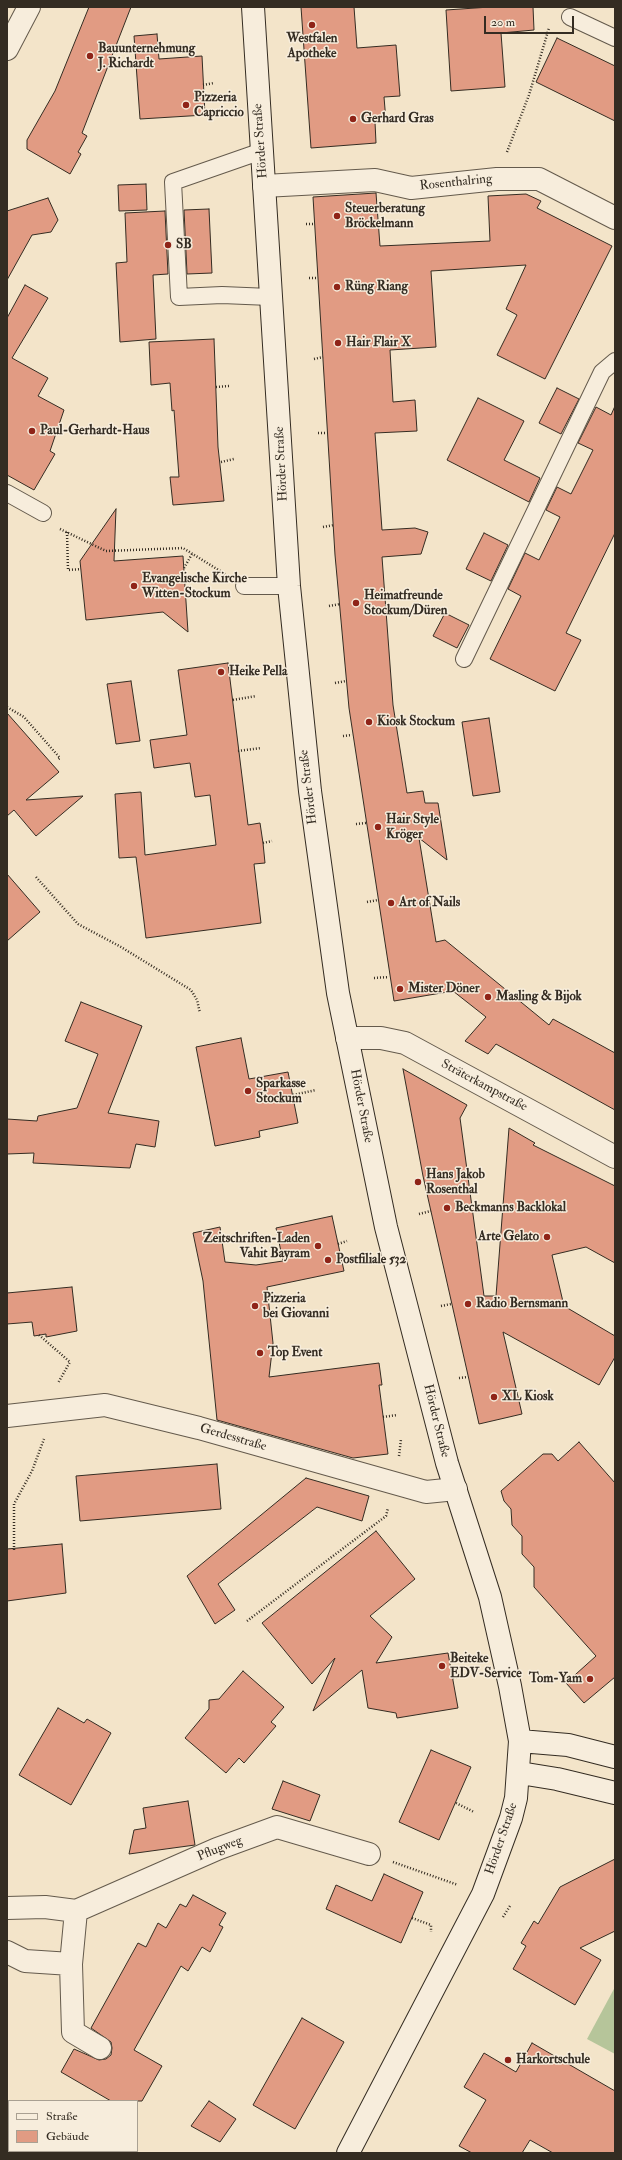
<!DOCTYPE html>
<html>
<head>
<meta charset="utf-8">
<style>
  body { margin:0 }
  #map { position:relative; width:622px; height:2160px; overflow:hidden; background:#f3e4c9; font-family:"IM FELL Double Pica",serif }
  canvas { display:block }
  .frame { position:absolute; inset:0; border:8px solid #342c22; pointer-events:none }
  .legend { position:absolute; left:8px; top:2100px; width:130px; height:52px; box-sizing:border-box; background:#f7eddc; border:1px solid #a9a092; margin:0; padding:5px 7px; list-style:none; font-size:12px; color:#342c22 }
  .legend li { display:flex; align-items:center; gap:8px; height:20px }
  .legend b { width:20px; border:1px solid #a9a092 }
  .scale { position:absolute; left:484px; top:16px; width:90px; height:18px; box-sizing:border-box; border:2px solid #342c22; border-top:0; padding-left:5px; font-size:12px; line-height:14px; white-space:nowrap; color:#342c22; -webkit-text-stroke:3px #f7eddc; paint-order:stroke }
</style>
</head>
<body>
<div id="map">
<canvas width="622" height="2160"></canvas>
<div class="frame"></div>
<ul class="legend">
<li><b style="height:5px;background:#f7eddc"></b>Straße</li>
<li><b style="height:11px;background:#e19b83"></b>Gebäude</li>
</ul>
<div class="scale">20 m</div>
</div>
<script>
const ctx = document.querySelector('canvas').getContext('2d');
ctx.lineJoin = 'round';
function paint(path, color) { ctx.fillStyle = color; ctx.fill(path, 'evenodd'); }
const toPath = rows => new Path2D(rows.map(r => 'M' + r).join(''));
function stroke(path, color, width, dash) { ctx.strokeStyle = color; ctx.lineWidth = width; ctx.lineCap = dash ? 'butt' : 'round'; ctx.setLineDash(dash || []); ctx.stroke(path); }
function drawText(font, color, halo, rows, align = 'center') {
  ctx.font = font + ' "IM FELL Double Pica",serif'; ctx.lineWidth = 3; ctx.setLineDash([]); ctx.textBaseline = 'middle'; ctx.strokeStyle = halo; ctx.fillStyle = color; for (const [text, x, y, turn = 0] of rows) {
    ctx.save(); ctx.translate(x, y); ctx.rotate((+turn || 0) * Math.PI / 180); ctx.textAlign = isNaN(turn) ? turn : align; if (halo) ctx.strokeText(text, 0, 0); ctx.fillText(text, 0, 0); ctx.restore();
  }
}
const green = toPath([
  [615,1987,615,2054,587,2039]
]);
const building = toPath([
  [89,7,131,7,82,133,87,136,78,152,81,154,70,174,27,149,27,140,55,91,89,7],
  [301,7,354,7,357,48,396,45,400,96,384,97,386,121,375,122,376,143,311,148,301,7],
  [490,7,533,7,534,30,501,33,505,87,451,91,446,10,490,7],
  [157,34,159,59,202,56,205,115,140,119,134,36,157,34],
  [557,38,615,66,615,121,536,82,557,38],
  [146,184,147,210,119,211,118,185,146,184],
  [376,193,380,246,490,241,488,196,526,194,541,201,537,208,612,246,545,379,497,355,517,315,506,309,526,265,431,271,436,347,390,350,393,402,415,400,417,431,375,433,382,530,415,528,428,532,421,554,382,557,393,705,407,793,423,791,425,803,438,803,447,860,419,838,436,942,445,940,549,1025,553,1019,615,1053,615,1110,496,1044,488,1054,465,1041,486,1017,453,991,394,1001,349,708,335,555,313,197,376,193],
  [48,198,58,220,51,232,32,235,7,280,7,211,48,198],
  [209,209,212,273,187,274,184,210,209,209],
  [165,211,168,274,153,275,156,339,120,342,116,263,127,262,125,213,165,211],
  [25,285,48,298,12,358,48,378,38,396,64,410,50,451,55,454,34,490,7,475,7,318,25,285],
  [214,339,218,447,224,501,173,505,170,477,179,477,174,410,172,411,170,383,151,385,149,342,214,339],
  [557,388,579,399,561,434,539,423,557,388],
  [478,398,524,421,504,460,540,478,529,502,447,460,478,398],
  [615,406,615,533,566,633,581,640,555,691,490,659,521,596,508,589,525,553,539,560,560,517,546,510,557,487,571,494,593,450,578,443,596,407,611,415,615,406],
  [116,509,114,561,183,556,188,632,163,612,86,620,80,561,116,509],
  [484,533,508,545,491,581,466,569,484,533],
  [445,613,469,625,457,648,433,636,445,613],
  [228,663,248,825,260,823,263,843,265,863,254,864,261,923,146,938,136,857,119,858,115,794,141,792,145,855,216,845,210,795,195,797,190,763,154,768,150,740,187,735,178,670,228,663],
  [131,681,140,741,116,744,107,684,131,681],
  [7,713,59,772,26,800,83,796,36,836,14,810,7,816,7,713],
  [489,718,500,792,473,796,462,722,489,718],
  [7,874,40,912,7,941,7,874],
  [81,1002,142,1026,108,1113,159,1121,155,1147,136,1144,130,1168,33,1163,34,1153,7,1154,7,1119,37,1121,38,1116,77,1108,98,1054,65,1041,81,1002],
  [241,1038,249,1079,288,1072,298,1123,259,1131,260,1137,215,1146,196,1047,241,1038],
  [403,1069,467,1105,460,1118,484,1296,496,1296,509,1128,535,1143,533,1145,615,1186,615,1263,586,1247,552,1255,564,1306,615,1336,615,1357,599,1385,503,1332,522,1414,479,1424,423,1176,403,1069],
  [332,1216,344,1271,267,1287,273,1343,269,1377,379,1363,382,1385,379,1385,388,1454,353,1458,217,1420,203,1281,193,1233,220,1227,225,1262,256,1265,283,1261,276,1228,332,1216],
  [72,1287,77,1331,46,1337,46,1334,34,1336,32,1322,7,1324,7,1293,72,1287],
  [579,1442,615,1483,615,1677,584,1703,566,1683,596,1656,534,1587,534,1567,522,1554,522,1536,512,1525,511,1509,504,1501,501,1491,543,1454,552,1454,558,1461,579,1442],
  [217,1464,221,1509,80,1521,76,1476,217,1464],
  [306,1478,369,1496,362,1521,317,1507,218,1584,235,1610,215,1624,187,1576,306,1478],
  [376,1531,415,1579,370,1616,392,1637,376,1663,448,1653,458,1708,397,1718,396,1713,368,1708,362,1670,313,1711,335,1658,312,1684,262,1623,376,1531],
  [62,1544,66,1593,7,1601,7,1549,62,1544],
  [243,1671,284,1707,271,1722,276,1726,244,1763,239,1758,226,1773,185,1738,209,1709,209,1700,219,1699,243,1671],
  [58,1708,84,1723,87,1719,111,1733,71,1805,19,1775,58,1708],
  [431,1750,471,1767,439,1840,399,1822,431,1750],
  [283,1781,320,1795,310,1821,272,1809,283,1781],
  [188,1801,195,1845,129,1854,134,1830,146,1828,143,1808,188,1801],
  [615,1859,615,1931,580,1948,601,1960,575,2005,513,1969,526,1946,521,1943,534,1921,538,1924,560,1887,615,1859],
  [384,1874,423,1892,401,1943,326,1909,336,1885,372,1901,384,1874],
  [193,1895,226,1913,219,1925,223,1927,210,1952,202,1947,188,1971,181,1966,134,2050,162,2066,142,2101,111,2101,61,2072,74,2049,99,2060,106,2059,111,2055,112,2048,111,2042,91,2028,138,1943,146,1947,158,1923,166,1928,180,1904,186,1907,193,1895],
  [302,2018,344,2042,295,2129,253,2105,302,2018],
  [532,2043,615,2091,615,2153,553,2153,530,2140,522,2153,472,2153,459,2146,486,2100,464,2087,484,2053,516,2072,532,2043],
  [209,2101,236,2119,220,2142,191,2126,209,2101]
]);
const path = toPath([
  [203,85,214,83],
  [507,152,529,95,549,28],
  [306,224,315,224],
  [309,278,318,278],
  [314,359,323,357],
  [216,387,229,386],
  [318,433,327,433],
  [221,462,234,459],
  [323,527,334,525],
  [60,529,106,551,183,548,225,574],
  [67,532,68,570,81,569],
  [184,568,192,554],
  [329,606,340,604],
  [335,683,346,681],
  [233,700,256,696],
  [7,707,24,717,60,758,57,760],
  [343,736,352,735],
  [238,751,261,748],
  [356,824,366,823],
  [263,843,272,841],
  [36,877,78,924,121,947,191,990,197,1000,200,1013],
  [367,902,378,900],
  [374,978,389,977],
  [293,1095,316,1090],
  [419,1214,431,1211],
  [338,1244,347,1241],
  [441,1306,451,1304],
  [39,1335,70,1362,58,1383],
  [459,1378,468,1377],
  [383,1417,397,1415],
  [399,1456,401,1439],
  [14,1550,14,1504,32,1471,44,1439],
  [247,1621,386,1516,388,1508],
  [453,1678,466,1675],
  [456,1803,474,1812],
  [393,1862,458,1885],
  [503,1917,510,1906],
  [412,1918,431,1925,431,1932]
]);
const service = toPath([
  [570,17,615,38],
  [262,151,173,182,179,297,222,295,270,297],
  [7,493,43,513],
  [244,586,289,586],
  [464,659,602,372,615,361]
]);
const minor = toPath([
  [7,49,29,7],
  [264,186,375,180,411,188,497,179,539,179,615,218],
  [347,1038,381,1038,405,1043,615,1157],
  [7,1416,105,1405,199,1428,426,1492,456,1489],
  [7,1908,45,1907,76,1911,217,1849,277,1827,369,1854],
  [7,1952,25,1961,71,1964,76,1911],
  [71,1964,73,2032,100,2048]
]);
const secondary = toPath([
  [253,7,289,586,310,791,338,993,386,1227,447,1463,490,1597,510,1686,520,1741,516,1798,511,1818,483,1894,348,2153],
  [520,1741,568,1745,615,1757],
  [520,1773,557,1779,615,1793]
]);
const markers = [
  [312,25,4,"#8f2418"],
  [90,56,4,"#8f2418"],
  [186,105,4,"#8f2418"],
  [353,119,4,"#8f2418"],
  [337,216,4,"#8f2418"],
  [168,245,4,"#8f2418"],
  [337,287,4,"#8f2418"],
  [338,343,4,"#8f2418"],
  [32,431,4,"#8f2418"],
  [134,586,4,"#8f2418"],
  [356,603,4,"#8f2418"],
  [221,672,4,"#8f2418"],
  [369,722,4,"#8f2418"],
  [378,827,4,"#8f2418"],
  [391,903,4,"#8f2418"],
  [400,989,4,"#8f2418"],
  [488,997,4,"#8f2418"],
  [248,1091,4,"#8f2418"],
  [418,1182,4,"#8f2418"],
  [447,1208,4,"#8f2418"],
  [547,1237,4,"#8f2418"],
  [318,1246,4,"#8f2418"],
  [328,1260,4,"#8f2418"],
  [468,1304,4,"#8f2418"],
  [255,1306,4,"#8f2418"],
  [260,1353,4,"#8f2418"],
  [494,1397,4,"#8f2418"],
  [442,1666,4,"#8f2418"],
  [590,1679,4,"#8f2418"],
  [508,2060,4,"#8f2418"]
];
const poiNames = [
  ["Westfalen",312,39,"center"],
  ["Apotheke",312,54,"center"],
  ["Bauunternehmung",98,49],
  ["J. Richardt",98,64],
  ["Pizzeria",194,98],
  ["Capriccio",194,113],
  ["Gerhard Gras",361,119],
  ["Steuerberatung",345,209],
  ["Bröckelmann",345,224],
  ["SB",176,245],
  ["Rüng Riang",345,287],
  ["Hair Flair X",346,343],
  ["Paul-Gerhardt-Haus",40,431],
  ["Evangelische Kirche",142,579],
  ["Witten-Stockum",142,594],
  ["Heimatfreunde",364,596],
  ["Stockum/Düren",364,611],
  ["Heike Pella",229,672],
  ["Kiosk Stockum",377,722],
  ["Hair Style",386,820],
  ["Kröger",386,835],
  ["Art of Nails",399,903],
  ["Mister Döner",408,989],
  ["Masling & Bijok",496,997],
  ["Sparkasse",256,1084],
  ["Stockum",256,1099],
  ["Hans Jakob",426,1175],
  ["Rosenthal",426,1190],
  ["Beckmanns Backlokal",455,1208],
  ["Arte Gelato",539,1237,"right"],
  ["Zeitschriften-Laden",310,1239,"right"],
  ["Vahit Bayram",310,1254,"right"],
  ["Postfiliale 532",336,1260],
  ["Pizzeria",263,1299],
  ["bei Giovanni",263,1314],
  ["Radio Bernsmann",476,1304],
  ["Top Event",268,1353],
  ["XL Kiosk",502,1397],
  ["Beiteke",450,1659],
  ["EDV-Service",450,1674],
  ["Tom-Yam",582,1679,"right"],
  ["Harkortschule",516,2060]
];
const streetNames = [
  ["Hörder Straße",261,141,-94],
  ["Rosenthalring",456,183,-6],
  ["Hörder Straße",282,464,-93],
  ["Hörder Straße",309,787,-97],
  ["Sträterkampstraße",484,1086,28],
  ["Hörder Straße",361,1106,79],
  ["Hörder Straße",436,1421,76],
  ["Gerdesstraße",233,1438,16],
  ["Hörder Straße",502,1839,-71],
  ["Pflugweg",220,1849,-22]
];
paint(green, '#b6c59a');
paint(building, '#e19b83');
stroke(building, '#342c22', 1);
stroke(service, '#645a4c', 18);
stroke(minor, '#645a4c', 24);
stroke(secondary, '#342c22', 24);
stroke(path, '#342c22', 2.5, [1, 2]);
stroke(service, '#f7eddc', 16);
stroke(minor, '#f7eddc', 22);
stroke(secondary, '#f7eddc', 22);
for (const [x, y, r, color] of markers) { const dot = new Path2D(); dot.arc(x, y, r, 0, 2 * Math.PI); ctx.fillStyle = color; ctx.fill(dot); stroke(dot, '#f7eddc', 1.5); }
drawText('bold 13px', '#342c22', '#f7eddc', poiNames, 'left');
drawText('13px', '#342c22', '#f7eddc', streetNames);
</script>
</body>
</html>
